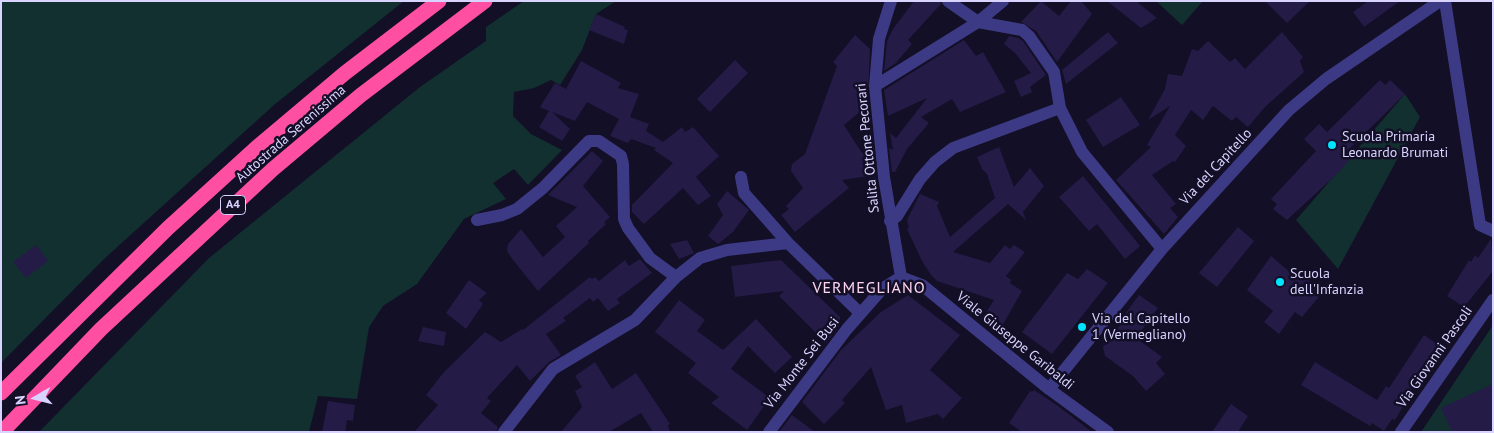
<!DOCTYPE html>
<html>
<head>
<meta charset="utf-8">
<style>
  body { margin:0 }
  #map { position:relative; width:1494px; height:433px; overflow:hidden; background:#130f26; font-family:"PT Sans",sans-serif }
  canvas { display:block }
  .frame { position:absolute; inset:0; border:2px solid #d9d4ff; pointer-events:none }
  .north { position:absolute; left:10px; top:373px; width:50px; height:50px; -webkit-text-stroke:4px #130f26; paint-order:stroke; rotate:262deg; font-size:14px; font-weight:700; line-height:20px; text-align:center; color:#d9d4ff }
  .north::after { content:''; display:block; margin:auto; width:18px; height:22px; background:#d9d4ff; clip-path:polygon(50% 0,100% 100%,50% 72%,0 100%) }
</style>
</head>
<body>
<div id="map">
<canvas width="1494" height="433"></canvas>
<div class="frame"></div>
<div class="north">N</div>
</div>
<script>
const ctx = document.querySelector('canvas').getContext('2d');
ctx.lineJoin = 'round';
function paint(path, color) { ctx.fillStyle = color; ctx.fill(path, 'evenodd'); }
const toPath = rows => new Path2D(rows.map(r => 'M' + r).join(''));
function stroke(path, color, width, dash) { ctx.strokeStyle = color; ctx.lineWidth = width; ctx.lineCap = dash ? 'butt' : 'round'; ctx.setLineDash(dash || []); ctx.stroke(path); }
function drawText(font, color, halo, rows, align = 'center') {
  ctx.font = font + ' "PT Sans",sans-serif'; ctx.lineWidth = 5; ctx.setLineDash([]); ctx.textBaseline = 'middle'; ctx.strokeStyle = halo; ctx.fillStyle = color; for (const [text, x, y, turn = 0] of rows) {
    ctx.save(); ctx.translate(x, y); ctx.rotate((+turn || 0) * Math.PI / 180); ctx.textAlign = isNaN(turn) ? turn : align; if (halo) ctx.strokeText(text, 0, 0); ctx.fillText(text, 0, 0); ctx.restore();
  }
}
const green = toPath([
  [1,1,404,1,274,105,104,259,1,363],
  [524,1,616,1,596,14,582,50,560,85,551,80,534,88,514,92,513,116,531,134,562,150,528,185,514,169,493,183,506,199,464,219,417,284,383,306,369,327,357,399,318,396,309,432,39,432,209,258,420,87,486,41,486,27],
  [1156,1,1203,1,1182,25],
  [1405,94,1420,117,1338,269,1296,220],
  [1493,325,1493,432,1421,432]
]);
const building = toPath([
  [914,1,940,1,941,4,908,40,912,44,896,63,884,71,887,41,893,29],
  [1041,1,1059,16,1071,1,1081,1,1092,14,1057,62,1036,31,1021,22],
  [1107,1,1136,1,1157,18,1141,28],
  [1265,1,1310,1,1287,23],
  [1368,1,1400,1,1364,27,1353,12],
  [596,14,625,27,624,29,628,30,624,44,589,30],
  [1108,32,1118,43,1066,84,1062,70],
  [1282,32,1303,57,1300,61,1304,72,1265,107,1248,127,1236,117,1232,121,1213,106,1203,120,1191,110,1175,135,1186,146,1175,162,1173,161,1152,175,1176,204,1170,208,1178,217,1164,234,1116,180,1151,147,1147,145,1170,106,1148,120,1165,89,1168,74,1182,76,1192,49,1198,51,1208,41,1230,62,1235,58,1245,69],
  [855,35,870,49,868,97,863,102,867,106,844,125,862,153,873,151,876,175,842,180,849,188,795,232,781,215,789,209,786,206,803,188,791,171,792,164,805,154,837,66,833,62],
  [1009,36,1018,38,1023,41,1046,75,1030,87,1032,92,1021,97,1014,81,1031,73,1015,53,1004,44],
  [964,40,976,56,983,52,1006,92,960,112,952,99,921,117,929,123,907,149,895,172,892,172,889,148,893,150,890,133,896,138,927,98,888,116,884,90],
  [735,60,748,73,710,112,697,99],
  [581,61,621,83,618,88,639,94,630,117,649,124,646,131,663,142,682,127,685,132,693,127,719,156,696,177,711,196,698,205,683,188,644,224,632,212,632,205,673,163,654,150,656,148,631,139,628,143,610,136,619,119,587,102,575,121,552,112,570,129,562,141,539,127,549,111,540,107,555,83,566,89],
  [1380,80,1385,85,1390,80,1405,94,1347,151,1352,157,1338,173,1287,220,1273,209,1277,204,1271,199,1316,151,1304,139,1319,124,1327,132],
  [1121,97,1140,125,1103,147,1086,120],
  [999,147,1014,187,1030,168,1044,186,1023,212,1026,220,1008,204,953,252,990,263,1005,245,1010,249,1014,245,1025,252,1006,276,1011,280,1010,283,1022,291,1002,326,985,314,994,300,937,281,931,275,922,261,907,229,909,228,907,220,920,194,939,202,937,206,950,237,995,198,987,174,982,169,977,157],
  [592,151,603,161,583,186,610,217,604,222,606,224,588,241,589,243,538,291,513,260,507,251,508,244,521,229,543,257,565,237,556,226,577,207,548,195],
  [1083,176,1140,246,1125,259,1097,224,1089,231,1059,197],
  [727,191,749,210,733,232,718,244,708,236,723,215,717,204],
  [1238,227,1254,241,1217,287,1199,273],
  [1491,239,1493,271,1464,307,1447,296,1469,260,1471,262,1475,255,1478,258],
  [687,240,694,253,679,259,670,244],
  [36,245,48,261,26,278,13,262],
  [1271,256,1299,280,1303,275,1323,292,1302,317,1295,312,1279,334,1264,322,1273,311,1247,290],
  [640,259,652,273,617,299,620,303,608,311,598,298,593,302,590,298,563,318,566,321,546,334,561,355,549,362,530,381,517,365,487,398,491,401,481,413,498,427,496,432,414,432,438,405,426,395,444,372,485,332,501,342,522,329,523,330,590,277,592,279,595,277,599,281,625,260,629,266],
  [781,260,840,317,840,325,826,343,779,296,784,291,735,297,731,266],
  [1087,269,1108,283,1052,354,1022,332,1067,273,1078,279],
  [469,280,487,293,479,300,483,304,466,329,446,313],
  [908,295,960,335,930,370,962,398,943,419,938,414,906,423,902,405,886,410,871,367,842,400,845,403,824,424,802,402,841,350,881,312],
  [1139,295,1158,308,1136,338,1162,357,1156,363,1165,374,1146,391,1133,376,1105,356,1103,347,1122,323,1120,321],
  [679,300,705,320,697,331,723,350,756,319,792,357,775,373,748,346,731,369,770,398,747,430,711,403,719,397,688,373,696,363,655,332],
  [423,327,446,332,444,346,418,341],
  [1424,335,1444,349,1415,390,1413,389,1395,420,1392,419,1384,431,1372,423,1370,426,1301,385,1315,362,1377,400,1386,386,1389,388],
  [595,362,612,389,636,373,670,424,668,425,670,432,653,432,641,413,609,432,561,432,582,407,575,391,582,387,575,376],
  [1493,384,1493,432,1452,432,1441,408],
  [1034,390,1058,406,1092,432,1022,432,1009,423,1030,391,1032,392],
  [328,401,355,405,353,421,347,420,345,432,322,432],
  [1231,404,1248,416,1238,432,1212,432],
  [792,415,815,432,779,432]
]);
const minor = toPath([
  [891,1,879,39,875,86,884,177,901,277],
  [948,1,978,22,1022,30,1029,36,1054,72,1060,108,1082,152,1162,249],
  [1445,1,1480,225,1493,231],
  [875,86,978,22,1003,1],
  [741,177,744,193,788,243,860,313],
  [477,220,502,215,517,209,543,188,589,141,599,141,621,156,623,164,624,219,628,228,650,258,676,277],
  [890,221,897,216,920,179,935,162,953,148,1060,108],
  [901,277,922,285,1049,389,1108,432],
  [1049,389,1162,249,1289,110,1326,79,1440,1],
  [504,432,553,369,635,320,676,277,700,258,727,250,788,243],
  [769,432,847,329,883,288,901,277],
  [1401,432,1493,300]
]);
const motorway = toPath([
  [1,393,168,228,256,148,345,73,439,1],
  [2,432,101,329,273,169,361,95,485,1]
]);
const markers = [
  [1332,145,5,"#00e5ff"],
  [1280,282,5,"#00e5ff"],
  [1082,327,5,"#00e5ff"]
];
const shields = [
  [233,205,25]
];
const shieldNames = [
  ["A4",233,205]
];
const streetNames = [
  ["Autostrada Serenissima",291,134,-41],
  ["Salita Ottone Pecorari",868,148,-96],
  ["Via del Capitello",1216,167,-47],
  ["Viale Giuseppe Garibaldi",1015,341,39],
  ["Via Giovanni Pascoli",1435,357,-55],
  ["Via Monte Sei Busi",802,363,-52]
];
const poiNames = [
  ["Scuola Primaria",1342,137],
  ["Leonardo Brumati",1342,153],
  ["Scuola",1290,274],
  ["dell'Infanzia",1290,290],
  ["Via del Capitello",1092,319],
  ["1 (Vermegliano)",1092,335]
];
const quarterNames = [
  ["VERMEGLIANO",869,288]
];
paint(green, '#12302f');
paint(building, '#241b47');
stroke(minor, '#3d3a85', 12);
stroke(motorway, '#ff4fa3', 15);
for (const [x, y, r, color] of markers) { const dot = new Path2D(); dot.arc(x, y, r, 0, 2 * Math.PI); ctx.fillStyle = color; ctx.fill(dot); stroke(dot, '#130f26', 2); }
for (const [x, y, w] of shields) { const box = new Path2D(); box.roundRect(x - w / 2, y - 9.5, w, 19, 4); ctx.fillStyle = '#130f26'; ctx.fill(box); stroke(box, '#d9d4ff', 1); }
drawText('bold 12px', '#d9d4ff', null, shieldNames);
drawText('14px', '#d9d4ff', '#130f26', streetNames);
drawText('14px', '#d9d4ff', '#130f26', poiNames, 'left');
ctx.letterSpacing = '1px';
drawText('16px', '#ffd6f0', '#130f26', quarterNames);
ctx.letterSpacing = '0px';
</script>
</body>
</html>
